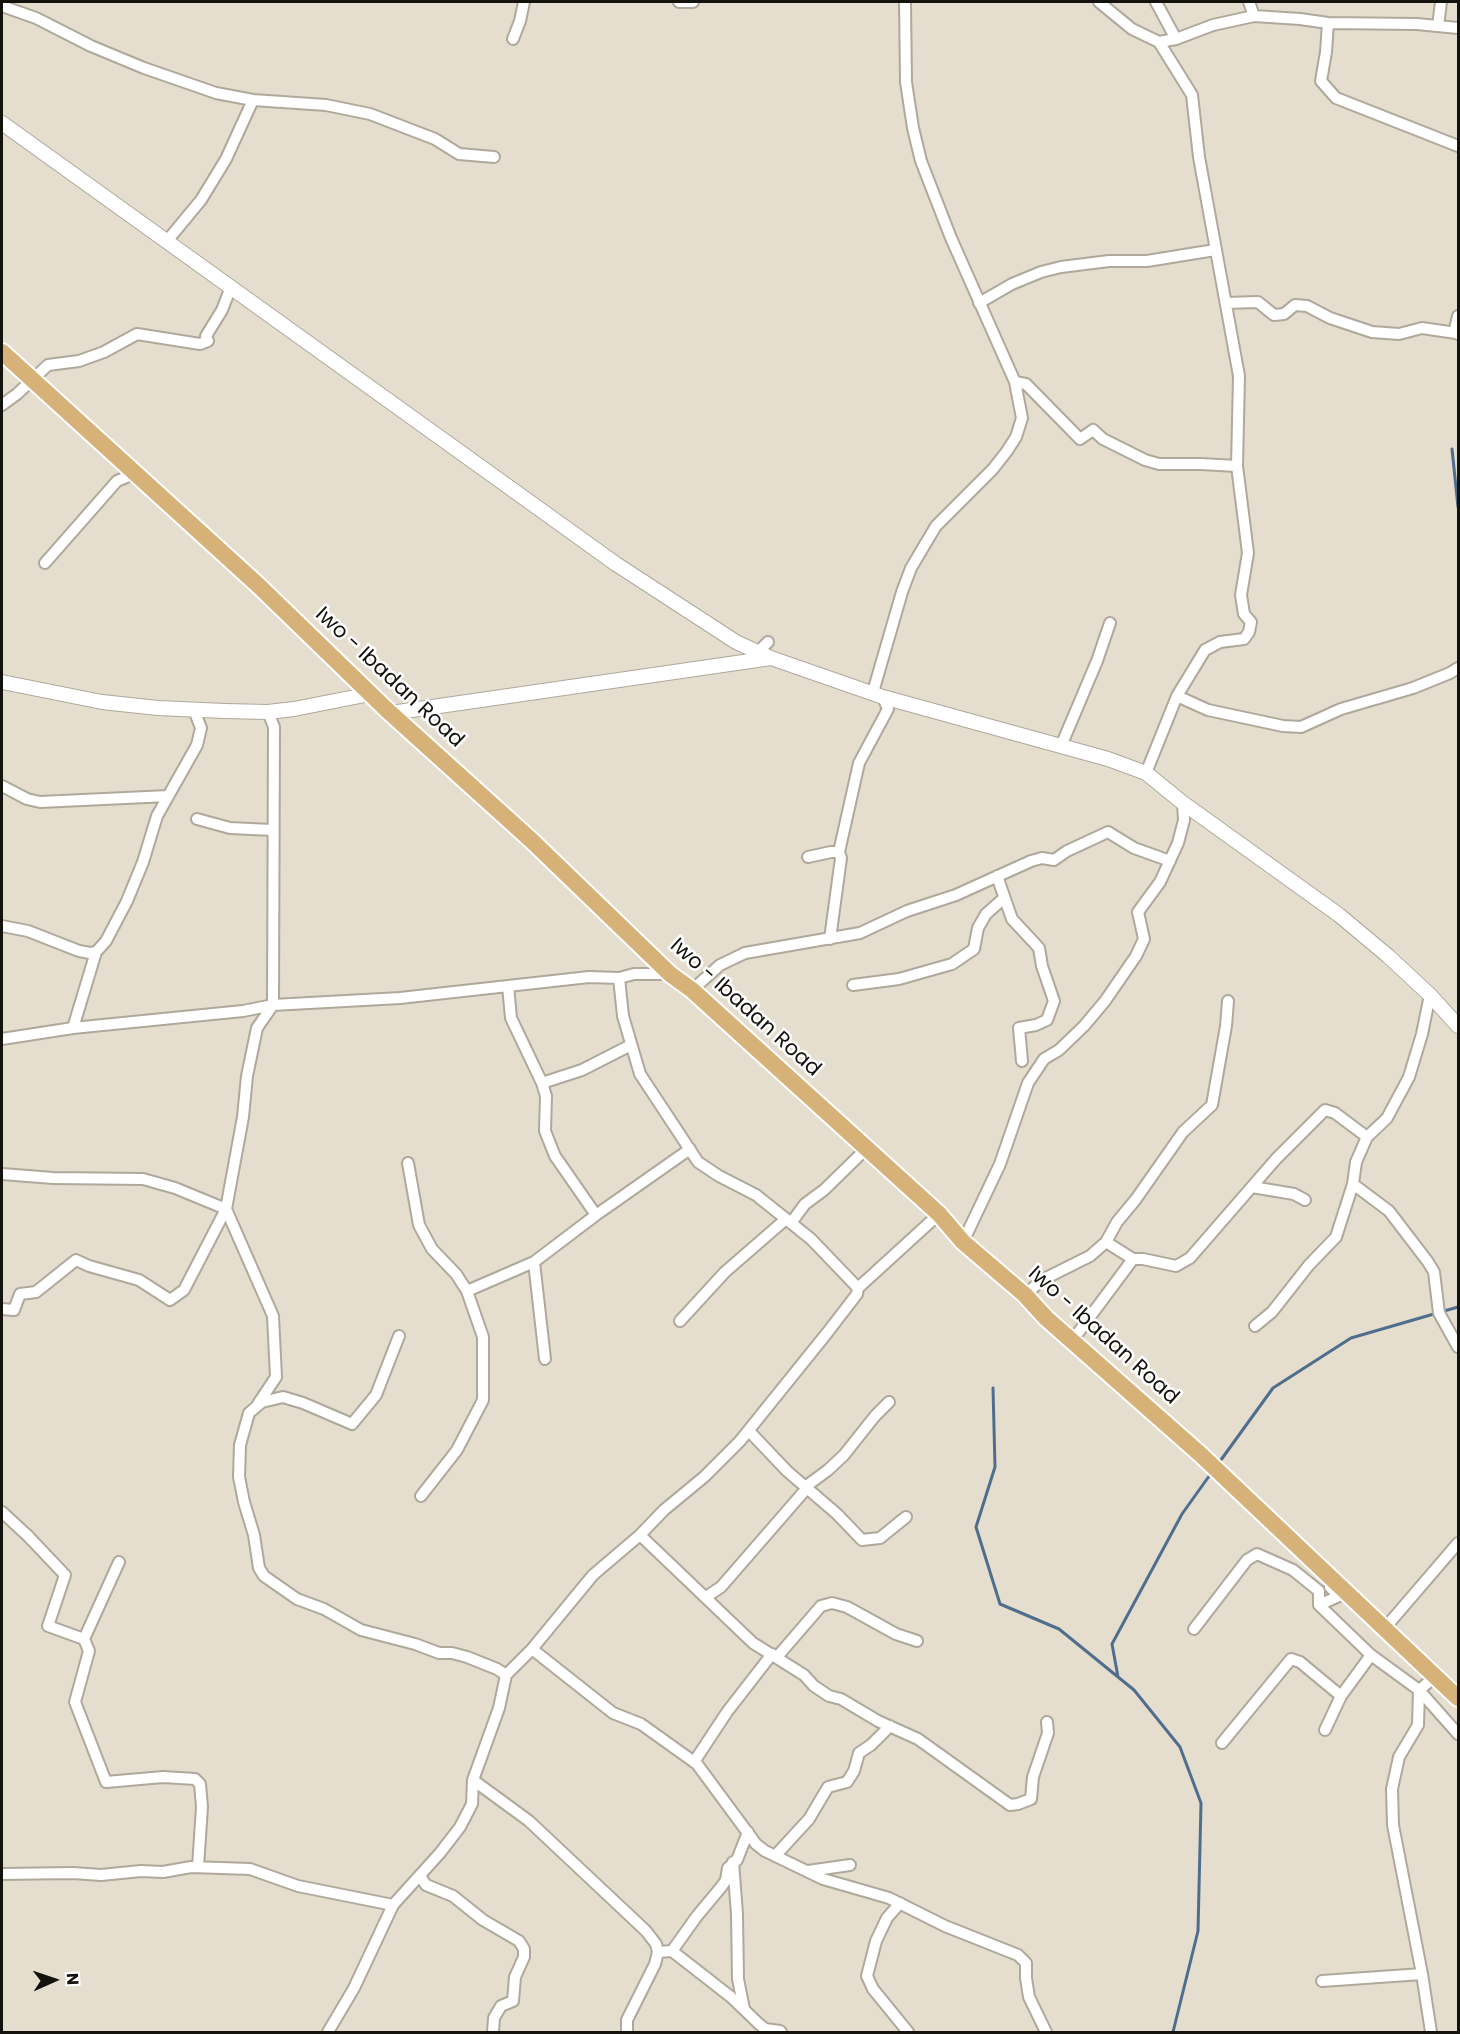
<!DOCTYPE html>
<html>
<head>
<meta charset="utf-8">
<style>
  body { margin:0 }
  #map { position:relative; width:1460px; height:2034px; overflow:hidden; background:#e5decf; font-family:Poppins,sans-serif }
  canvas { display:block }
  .frame { position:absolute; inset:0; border:3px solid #14120d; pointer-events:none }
  .north { position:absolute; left:24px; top:1950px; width:60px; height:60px; -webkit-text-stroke:4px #fff; paint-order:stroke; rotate:87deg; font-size:16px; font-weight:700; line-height:24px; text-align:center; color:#14120d }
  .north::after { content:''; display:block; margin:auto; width:21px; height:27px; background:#14120d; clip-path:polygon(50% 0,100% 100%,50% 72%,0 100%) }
</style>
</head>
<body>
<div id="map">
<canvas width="1460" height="2034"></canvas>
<div class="frame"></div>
<div class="north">N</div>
</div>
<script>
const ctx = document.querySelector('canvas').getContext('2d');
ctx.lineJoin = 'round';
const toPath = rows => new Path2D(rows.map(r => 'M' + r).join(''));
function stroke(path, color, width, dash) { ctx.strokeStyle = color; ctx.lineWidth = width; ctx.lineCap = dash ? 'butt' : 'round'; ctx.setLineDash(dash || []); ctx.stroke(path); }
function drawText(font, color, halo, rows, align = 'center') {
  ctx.font = font + ' Poppins,sans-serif'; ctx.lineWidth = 5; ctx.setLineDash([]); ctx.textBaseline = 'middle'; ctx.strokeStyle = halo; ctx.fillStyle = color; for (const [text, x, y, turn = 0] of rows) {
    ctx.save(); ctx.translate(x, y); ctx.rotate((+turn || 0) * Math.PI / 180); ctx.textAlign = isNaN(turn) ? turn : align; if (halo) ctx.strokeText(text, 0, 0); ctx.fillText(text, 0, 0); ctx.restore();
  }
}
const stream = toPath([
  [1452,449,1458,507],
  [993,1388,995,1467,976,1527,1000,1604,1059,1629,1134,1690,1180,1747,1201,1803,1198,1931,1173,2032],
  [1218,1464,1273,1388,1351,1338,1458,1307],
  [1118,1677,1112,1644,1182,1514,1212,1472]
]);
const minor = toPath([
  [679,2,693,2],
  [1099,2,1132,29,1159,42],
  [1156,2,1176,39],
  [1249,2,1254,16],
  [2,6,36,18,91,46,144,68,216,93,253,100,326,105,370,114,435,139,459,154,494,157],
  [1328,23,1326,52,1321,81,1336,98,1458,146],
  [1438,26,1441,2],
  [513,39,520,21,524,2],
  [167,241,201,200,226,159,253,100],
  [979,303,1012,284,1041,272,1061,267,1109,261,1147,261,1215,250],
  [1226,303,1258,302,1274,315,1284,314,1295,305,1307,306,1330,318,1372,332,1399,334,1422,328,1456,333],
  [1458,316,1455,329,1456,333,1458,334],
  [1015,382,1026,384,1080,439,1093,430,1103,439,1145,460,1159,464,1201,464,1237,466],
  [2,405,17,394,48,365,79,361,104,352,137,334,200,344,208,341,206,336,222,310,231,287],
  [45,563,117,481,136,473],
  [758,652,768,642],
  [873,692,902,592,911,568,936,526,993,469,1007,451,1016,437,1022,418,1015,382,951,238,921,161,913,128,906,82,905,2],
  [1177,696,1208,710,1283,726,1301,727,1341,709,1413,688,1450,673,1458,668],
  [1061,746,1097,661,1110,623],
  [1146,773,1177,696,1205,650,1220,642,1244,639,1249,632,1251,622,1244,614,1241,595,1248,553,1237,466,1239,376,1199,157,1192,95,1159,42,1176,39,1213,25,1254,16,1300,19,1328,23,1417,24,1458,28],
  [2,786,27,799,40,802,168,796],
  [197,819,230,828,272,830],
  [808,857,831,852,839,852],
  [997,876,1012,919,1039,948,1042,966,1054,1001,1047,1020,1036,1025,1019,1028,1022,1061],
  [2,926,28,931,79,951,90,953,96,952],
  [830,939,841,858,839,852,859,763,888,709,883,697],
  [619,978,623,1016,640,1074,698,1162,719,1176,756,1195,811,1239,858,1288],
  [853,985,899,979,952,964,974,949,978,928,986,914,1003,899],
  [508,986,511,1018,542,1083,546,1096,545,1131,555,1156,596,1215],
  [692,990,720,965,745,953,860,933,907,911,956,895,1031,861,1042,858,1054,860,1067,851,1108,832,1134,848,1170,861],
  [73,1028,96,952,106,941,127,901,143,862,157,816,197,745,201,728,194,710],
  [2,1039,73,1028,243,1011,273,1005,400,998,589,977,619,978,634,974,670,974],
  [542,1083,582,1070,631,1045],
  [408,1163,419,1225,432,1249,456,1274,467,1291,483,1337,483,1400,457,1450,421,1496],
  [2,1174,53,1178,143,1179,175,1188,226,1209,273,1316,276,1377,258,1404],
  [1353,1184,1389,1211,1428,1262,1434,1272,1439,1313,1458,1347],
  [1252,1187,1294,1194,1305,1200],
  [791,1223,805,1204,824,1190,867,1148],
  [963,1242,1000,1164,1028,1083,1044,1059,1059,1050,1084,1026,1105,1001,1136,956,1144,939,1138,912,1160,882,1178,843,1184,820,1183,803],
  [1106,1242,1133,1259],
  [534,1262,545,1359],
  [467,1291,534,1262,596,1215,690,1149],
  [1025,1295,1042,1280,1090,1256,1106,1242,1117,1222,1136,1199,1183,1132,1212,1105,1226,1026,1228,1001],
  [2,1309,14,1310,20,1294,36,1292,76,1260,89,1266,139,1280,170,1300,184,1290,226,1209,243,1117,247,1076,257,1028,273,1005,274,727,268,712],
  [680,1321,725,1272,786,1219],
  [1255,1326,1272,1312,1309,1265,1336,1237,1353,1184,1356,1162,1367,1137,1387,1118,1409,1077,1422,1034,1430,995],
  [399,1336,376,1395,352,1424,303,1403,283,1397,262,1402,249,1413,240,1445,239,1477,244,1502,254,1535,259,1568,264,1576,297,1599,324,1609,361,1630,415,1644,439,1653,452,1653,467,1657,497,1669,506,1675],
  [1072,1341,1133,1259,1143,1259,1176,1266,1190,1258,1276,1159,1325,1110,1335,1113,1367,1137],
  [749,1431,787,1471,837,1514,862,1540,880,1538,906,1517],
  [805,1487,828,1470,844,1455,875,1416,889,1402],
  [2,1512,28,1536,65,1575,48,1626,84,1639],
  [640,1535,753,1643,804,1675,814,1686,829,1696,841,1699,878,1721,918,1739,1010,1805,1018,1804,1031,1799,1033,1777,1048,1733,1047,1722],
  [119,1562,84,1639,89,1651,75,1702,106,1782,163,1777,195,1779,200,1784,202,1807,198,1867],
  [706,1597,721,1587,807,1488],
  [1319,1605,1371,1655,1419,1690,1458,1734],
  [1385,1628,1458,1543],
  [1194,1629,1247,1560,1257,1554,1293,1570,1319,1591,1319,1605,1339,1596,1330,1587],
  [532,1649,613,1713,641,1724,697,1764,756,1844,765,1851,823,1879,889,1898,945,1926,1018,1955,1026,1963,1026,1978,1029,1997,1046,2032],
  [777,1657,821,1606,832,1603,847,1607,896,1634,917,1641],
  [1325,1730,1341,1696,1371,1655],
  [1222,1743,1291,1659,1300,1662,1341,1696],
  [694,1762,727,1712,772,1654],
  [473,1780,529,1821,646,1931,656,1944,658,1952,655,1964,627,2020,627,2032],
  [775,1856,809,1819,828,1787,847,1782,854,1771,859,1753,871,1745,890,1726],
  [733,1862,737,1914,738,1979,744,2009],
  [808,1871,850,1865],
  [2,1874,73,1873,101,1875,141,1871,163,1872,191,1867,250,1869,298,1886,393,1905],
  [420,1876,426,1885,453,1896,483,1920,519,1941,524,1949,524,1957,515,1977,513,2001,501,2006,494,2018,493,2032],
  [900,1903,887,1918,876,1941,867,1976,873,1989,908,2032],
  [672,1951,731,1997,758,2023,765,2029,780,2031,781,2032],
  [658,1952,672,1951,697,1916,722,1886,726,1880,728,1868,737,1860,748,1832],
  [1322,1981,1422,1974],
  [328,2032,354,1988,393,1905,440,1853,460,1827,472,1804,473,1780,499,1708,506,1675,532,1649,593,1575,640,1535,664,1510,704,1477,740,1441,827,1333,857,1294,858,1288,939,1214],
  [1431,2032,1422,1974,1393,1825,1392,1789,1399,1757,1418,1725,1419,1690,1436,1676]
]);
const tertiary = toPath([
  [2,123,616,564,736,642,771,658,883,697,1108,759,1146,773,1183,803,1339,915,1388,956,1430,995,1458,1026],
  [2,682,102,702,158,708,225,711,268,712,294,709,370,694],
  [391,713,771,658]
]);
const primary = toPath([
  [2,352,259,586,387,710,531,840,670,974,692,990,939,1214,963,1242,1025,1295,1046,1318,1200,1454,1458,1698]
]);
const streetNames = [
  ["Iwo - Ibadan Road",389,678,43],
  ["Iwo - Ibadan Road",745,1008,42],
  ["Iwo - Ibadan Road",1103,1336,42]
];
stroke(stream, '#4f6e8e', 3);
stroke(minor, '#afa89b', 14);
stroke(tertiary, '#afa89b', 16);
stroke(primary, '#fff', 20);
stroke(minor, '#fff', 10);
stroke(tertiary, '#fff', 14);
stroke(primary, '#d6b279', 16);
drawText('21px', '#14120d', '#fff', streetNames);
</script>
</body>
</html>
